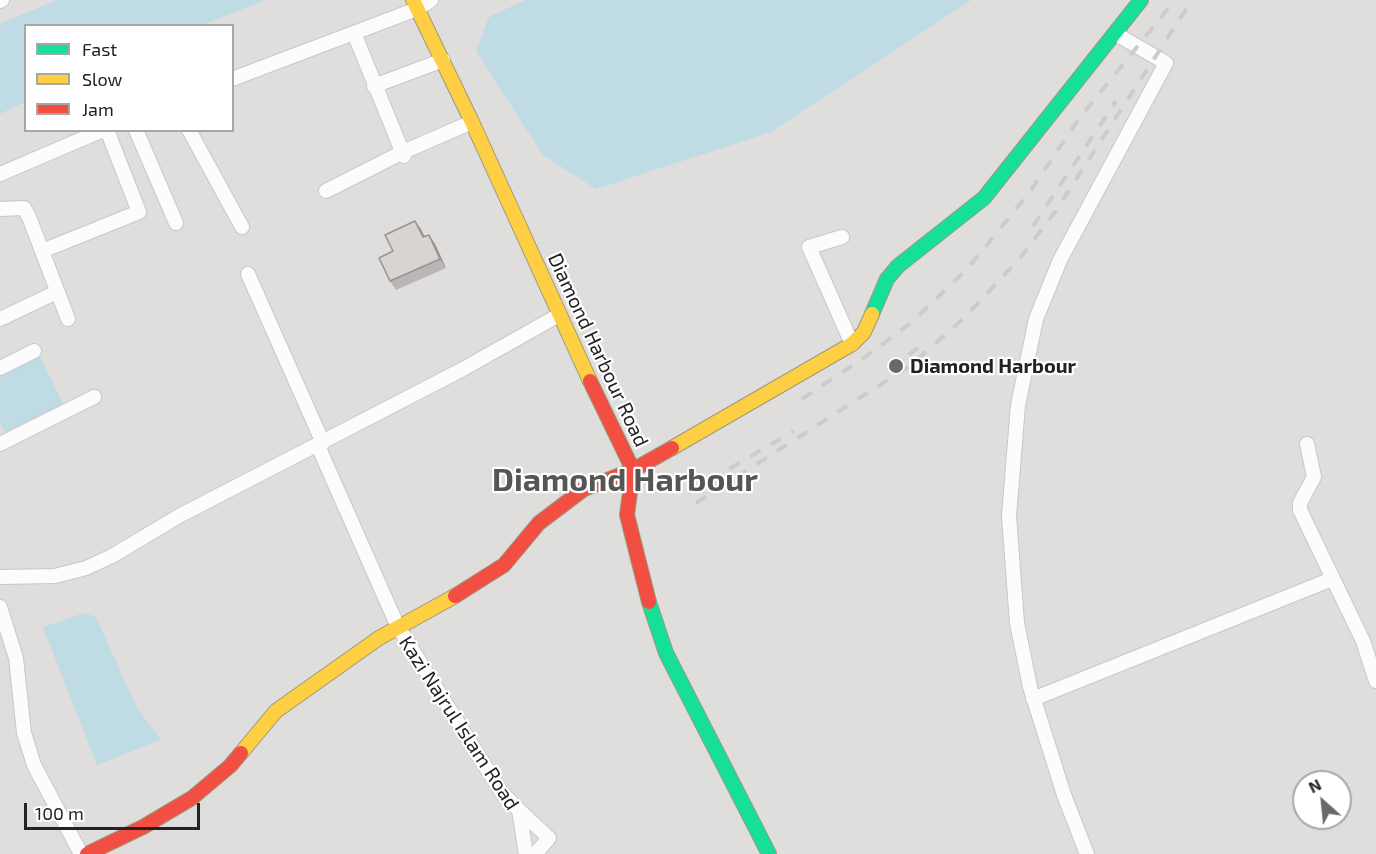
<!DOCTYPE html>
<html>
<head>
<meta charset="utf-8">
<style>
  body { margin:0 }
  #map { position:relative; width:1376px; height:854px; overflow:hidden; background:#f0eeeb; font-family:"Exo 2",sans-serif }
  canvas { display:block }
  .legend { position:absolute; left:24px; top:24px; width:210px; height:108px; box-sizing:border-box; background:#fff; border:2px solid #a7a7a7; margin:0; padding:8px 10px; list-style:none; font-size:18px; color:#222 }
  .legend li { display:flex; align-items:center; gap:12px; height:30px }
  .legend b { width:30px; border:2px solid #a7a7a7 }
  .north { position:absolute; left:1292px; top:770px; width:60px; height:60px; box-sizing:border-box; background:#fff; border:2px solid #a7a7a7; border-radius:50%; rotate:333deg; font-size:16px; font-weight:700; line-height:24px; text-align:center; color:#222 }
  .north::after { content:''; display:block; margin:auto; width:21px; height:27px; background:#6a6968; clip-path:polygon(50% 0,100% 100%,50% 72%,0 100%) }
  .scale { position:absolute; left:24px; top:803px; width:176px; height:27px; box-sizing:border-box; border:3px solid #222; border-top:0; padding-left:8px; font-size:18px; line-height:21px; white-space:nowrap; color:#222; -webkit-text-stroke:4px #fff; paint-order:stroke }
</style>
</head>
<body>
<div id="map">
<canvas width="1376" height="854"></canvas>
<ul class="legend">
<li><b style="height:8px;background:#16e098"></b>Fast</li>
<li><b style="height:8px;background:#ffcf43"></b>Slow</li>
<li><b style="height:8px;background:#f24e42"></b>Jam</li>
</ul>
<div class="north">N</div>
<div class="scale">100 m</div>
</div>
<script>
const ctx = document.querySelector('canvas').getContext('2d');
ctx.lineJoin = 'round';
function paint(path, color) { ctx.fillStyle = color; ctx.fill(path, 'evenodd'); }
const toPath = rows => new Path2D(rows.map(r => 'M' + r).join(''));
function stroke(path, color, width, dash) { ctx.strokeStyle = color; ctx.lineWidth = width; ctx.lineCap = dash ? 'butt' : 'round'; ctx.setLineDash(dash || []); ctx.stroke(path); }
function drawText(font, color, halo, rows, align = 'center') {
  ctx.font = font + ' "Exo 2",sans-serif'; ctx.lineWidth = 4.5; ctx.setLineDash([]); ctx.textBaseline = 'middle'; ctx.strokeStyle = halo; ctx.fillStyle = color; for (const [text, x, y, turn = 0] of rows) {
    ctx.save(); ctx.translate(x, y); ctx.rotate((+turn || 0) * Math.PI / 180); ctx.textAlign = isNaN(turn) ? turn : align; if (halo) ctx.strokeText(text, 0, 0); ctx.fillText(text, 0, 0); ctx.restore();
  }
}
const residential = toPath([
  [0,0,1376,0,1376,854,0,854],
  [26,26,232,26,232,130,26,130],
  [1304,782,1340,782,1340,818,1304,818]
]);
const water = toPath([
  [56,0,265,0,202,25,26,26,25,102,0,114,0,24],
  [525,0,971,0,771,132,596,189,543,155,476,51,489,17],
  [40,356,63,404,5,432,0,422,0,377],
  [84,613,96,617,138,710,161,740,97,765,43,627]
]);
const street = toPath([
  [0,1,2,0],
  [354,33,404,156],
  [232,79,417,9,431,0],
  [374,86,443,60],
  [136,130,176,223],
  [189,130,242,227],
  [0,174,103,130],
  [326,191,403,152,472,122],
  [0,209,24,208,29,217,68,319],
  [842,237,809,247,852,344],
  [42,251,139,212,107,130],
  [248,274,323,443],
  [0,319,57,292],
  [0,368,34,351],
  [0,444,94,397],
  [1307,444,1314,477,1300,503,1300,510,1363,641,1376,681],
  [318,446,398,627,502,793,519,810,526,854],
  [0,577,55,576,86,568,112,556,179,516,463,369,559,315],
  [0,607,16,658,24,733,34,765,81,854],
  [1033,699,1332,579],
  [519,810,549,838,535,854],
  [1087,854,1064,795,1030,687,1017,623,1009,516,1018,405,1036,319,1060,260,1166,63,1116,34]
]);
const fast = toPath([
  [872,314,887,279,898,266,984,198,1141,0],
  [649,602,666,653,769,854]
]);
const slow = toPath([
  [413,0,472,122,590,381],
  [672,448,852,344,864,332,872,314],
  [241,753,276,711,379,638,455,596]
]);
const jam = toPath([
  [590,381,633,470,627,515,649,602],
  [455,596,504,565,539,523,584,489,633,470,672,448],
  [87,854,143,827,192,798,230,766,241,753]
]);
const rail = toPath([
  [1033,226,1116,101],
  [890,370,928,340],
  [802,399,864,358,911,323,969,267,1029,193,1078,120,1175,0],
  [688,493,794,431],
  [696,503,911,365,965,317,1020,258,1055,212,1192,0]
]);
const wall = toPath([
  [415,221,425,237,435,244,446,268,396,290,390,281,393,251]
]);
const shadedWall = toPath([
  [415,221,421,229,429,246,423,237],
  [429,235,435,244,446,268,440,259]
]);
const building = toPath([
  [415,221,423,237,429,235,440,259,390,281,379,258,393,251,385,235,415,221]
]);
const markers = [
  [896,366,8,"#6a6968"]
];
const streetNames = [
  ["Diamond Harbour Road",598,350,65],
  ["Kazi Najrul Islam Road",459,723,57]
];
const poiNames = [
  ["Diamond Harbour",910,366]
];
const townNames = [
  ["Diamond Harbour",625,480]
];
paint(residential, '#dfdedc');
paint(water, '#bfdbe3');
stroke(street, '#c9c8c7', 16);
stroke(fast, '#999a82', 16);
stroke(slow, '#999a82', 16);
stroke(jam, '#999a82', 16);
stroke(street, '#fdfcfc', 14);
stroke(fast, '#16e098', 14);
stroke(slow, '#ffcf43', 14);
stroke(jam, '#f24e42', 14);
stroke(rail, '#ccc', 4, [12, 12]);
paint(wall, '#b9b6b5');
paint(shadedWall, '#969493');
paint(building, '#d7d4d2');
stroke(building, '#969493', 1.5);
for (const [x, y, r, color] of markers) { const dot = new Path2D(); dot.arc(x, y, r, 0, 2 * Math.PI); ctx.fillStyle = color; ctx.fill(dot); stroke(dot, '#fff', 2); }
drawText('20px', '#222', '#fff', streetNames);
drawText('bold 20px', '#222', '#fff', poiNames, 'left');
drawText('bold 32px', '#555', '#fff', townNames);
</script>
</body>
</html>
